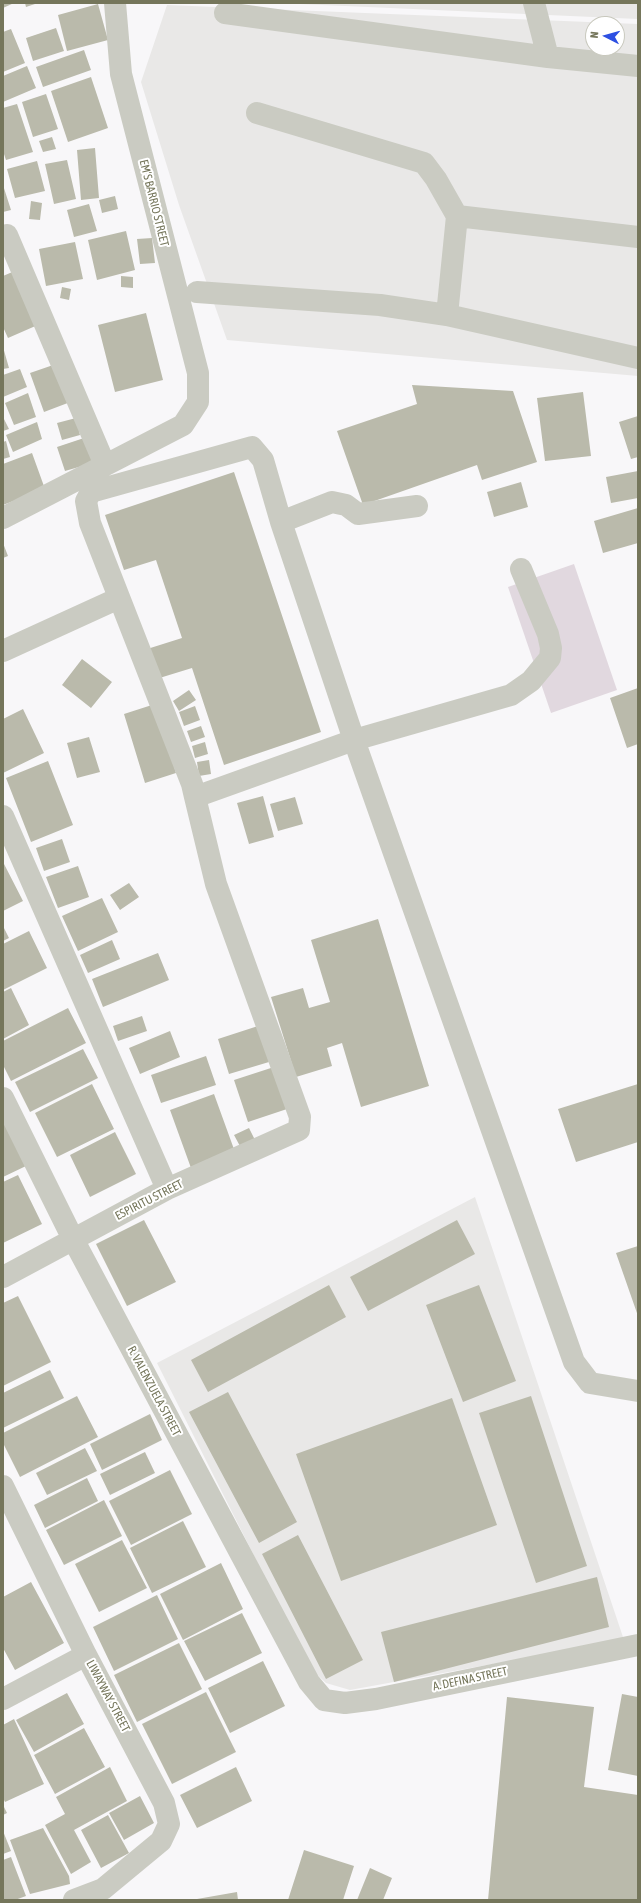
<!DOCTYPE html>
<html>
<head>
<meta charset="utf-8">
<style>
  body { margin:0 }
  #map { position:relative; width:641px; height:1903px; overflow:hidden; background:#f8f7f9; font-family:"Asap Condensed",sans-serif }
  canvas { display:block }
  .frame { position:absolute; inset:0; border:4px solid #75765b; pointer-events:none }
  .north { position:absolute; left:585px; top:16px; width:40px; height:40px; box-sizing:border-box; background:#fff; border:1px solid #c8c8bd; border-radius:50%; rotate:276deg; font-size:11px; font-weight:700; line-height:16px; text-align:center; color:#75765b }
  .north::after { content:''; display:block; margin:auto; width:14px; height:18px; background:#2d50e2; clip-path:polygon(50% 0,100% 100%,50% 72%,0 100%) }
</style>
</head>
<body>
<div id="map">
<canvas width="641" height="1903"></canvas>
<div class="frame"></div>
<div class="north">N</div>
</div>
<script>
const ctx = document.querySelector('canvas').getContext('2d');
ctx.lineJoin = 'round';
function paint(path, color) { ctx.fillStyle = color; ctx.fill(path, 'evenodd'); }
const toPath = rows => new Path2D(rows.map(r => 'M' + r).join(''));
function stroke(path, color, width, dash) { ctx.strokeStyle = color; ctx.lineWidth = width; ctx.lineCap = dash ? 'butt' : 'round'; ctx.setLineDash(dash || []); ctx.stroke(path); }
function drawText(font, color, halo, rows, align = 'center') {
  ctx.font = font + ' "Asap Condensed",sans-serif'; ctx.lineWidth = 4; ctx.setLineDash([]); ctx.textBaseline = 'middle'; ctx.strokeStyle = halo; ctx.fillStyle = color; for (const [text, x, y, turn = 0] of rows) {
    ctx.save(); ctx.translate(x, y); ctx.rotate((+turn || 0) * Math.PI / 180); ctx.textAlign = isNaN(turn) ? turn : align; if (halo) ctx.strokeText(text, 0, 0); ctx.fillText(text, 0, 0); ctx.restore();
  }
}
const built = toPath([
  [298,3,638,3,638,19,300,4],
  [167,5,638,24,638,376,227,340,179,205,141,82],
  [593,24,617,24,617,48,593,48],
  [475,1197,624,1640,350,1690,326,1683,311,1669,157,1363]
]);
const green = toPath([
  [574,564,617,690,551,713,508,587]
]);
const building = toPath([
  [3,3,14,3,3,8],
  [25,3,38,3,26,7],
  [98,4,108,40,67,51,58,15],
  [56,28,64,51,33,61,26,38],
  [11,29,25,63,3,72,3,32],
  [84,50,91,70,43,87,36,67],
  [27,66,36,88,3,102,3,76],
  [91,77,108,128,68,142,51,91],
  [46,94,58,129,33,137,22,102],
  [17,104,33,152,6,160,3,151,3,108],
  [52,137,56,149,43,152,39,141],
  [95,148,99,198,81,200,77,150],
  [67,160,76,199,54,204,45,164],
  [37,161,45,191,15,198,7,169],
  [3,185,11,210,3,212],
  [115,196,118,209,102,213,99,200],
  [31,201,42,203,40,220,29,219],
  [89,204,97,231,74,237,67,210],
  [126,231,135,270,97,280,88,240],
  [152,238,155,263,140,264,137,239],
  [75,242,83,279,46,286,39,249],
  [17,270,40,324,8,338,3,327,3,276],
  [121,276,133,277,133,288,121,287],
  [62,287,71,289,69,300,60,298],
  [146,313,163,380,115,392,98,325],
  [3,347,9,368,3,369],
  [59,363,73,401,44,412,30,373],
  [20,369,27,387,3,397,3,375],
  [412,385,513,391,537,462,482,480,477,465,363,505,337,431,417,404],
  [583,392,591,456,545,461,537,398],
  [28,393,36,417,14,425,5,403],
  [638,416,638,457,631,459,619,422],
  [3,417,9,429,3,431],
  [76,418,80,435,62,440,57,423],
  [37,422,42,439,13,452,6,435],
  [87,437,96,462,65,471,57,447],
  [6,441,10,457,3,459,3,442],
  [32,453,45,489,3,505,3,464],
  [638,471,638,498,611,503,606,477],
  [234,472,321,732,224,765,192,668,153,680,144,650,182,638,156,560,124,570,105,515],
  [521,482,528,507,494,517,487,492],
  [638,508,638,543,603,553,594,521],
  [3,543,8,556,3,558],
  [82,659,112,682,91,708,62,685],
  [638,688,638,744,627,748,610,698],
  [189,690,196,700,179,711,173,701],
  [155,704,176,773,145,783,124,714],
  [195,706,200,720,184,726,179,712],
  [23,709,44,753,3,773,3,719],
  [201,726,205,737,191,742,187,731],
  [89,737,100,772,77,778,67,743],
  [205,742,208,754,195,758,192,746],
  [209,760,211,774,199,776,197,762],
  [48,761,73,825,31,842,6,778],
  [263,796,274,837,249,844,237,803],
  [295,797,303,824,278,831,270,804],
  [62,839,70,862,44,871,36,848],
  [3,862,23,901,3,911],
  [78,866,89,897,58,908,46,877],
  [129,883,139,897,120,910,110,895],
  [102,898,118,932,78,951,62,916],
  [378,919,429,1086,361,1107,342,1043,327,1048,332,1066,296,1077,271,997,303,988,309,1008,330,1002,311,940],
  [3,926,9,938,3,941],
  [29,931,47,968,3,990,3,944],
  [112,940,120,959,88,973,80,955],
  [158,953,169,980,103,1007,92,979],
  [11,988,29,1025,3,1039,3,992],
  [68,1008,86,1043,11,1081,3,1065,3,1041],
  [142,1016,147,1031,118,1041,113,1026],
  [258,1026,269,1062,229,1074,218,1039],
  [170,1031,180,1057,140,1074,129,1048],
  [83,1049,98,1078,30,1112,15,1082],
  [206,1056,216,1085,161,1103,151,1075],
  [274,1067,287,1109,248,1122,234,1080],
  [92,1084,114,1129,57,1157,35,1113],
  [638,1084,638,1142,576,1162,558,1109],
  [214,1094,235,1152,191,1168,170,1110],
  [3,1119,26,1166,3,1177],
  [249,1128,255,1140,241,1148,234,1135],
  [115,1132,136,1174,90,1197,70,1155],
  [18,1175,42,1224,3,1243,3,1182],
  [144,1220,176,1282,127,1306,96,1244],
  [457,1220,475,1254,368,1311,350,1277],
  [638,1246,638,1316,616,1253],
  [329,1285,346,1317,208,1392,191,1360],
  [479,1285,516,1381,463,1402,426,1305],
  [18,1296,51,1362,3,1386,3,1303],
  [50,1370,64,1398,3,1428,3,1393],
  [228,1392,297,1522,259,1543,189,1412],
  [77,1396,98,1437,20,1477,3,1443,3,1433],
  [531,1396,587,1566,536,1583,479,1413],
  [452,1398,497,1525,341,1581,296,1454],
  [150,1414,162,1440,102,1470,90,1444],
  [85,1448,97,1471,47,1495,36,1473],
  [145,1452,155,1473,110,1495,100,1474],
  [170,1470,192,1514,131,1545,109,1501],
  [87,1478,98,1501,45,1528,34,1505],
  [104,1500,122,1536,64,1565,46,1530],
  [183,1521,206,1567,152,1593,130,1548],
  [298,1535,363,1660,326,1679,262,1554],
  [122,1540,147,1588,99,1612,75,1564],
  [221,1563,243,1609,183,1640,160,1594],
  [597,1577,609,1627,394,1682,381,1632],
  [31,1582,64,1643,15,1670,3,1648,3,1597],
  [157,1595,178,1639,114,1671,93,1627],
  [242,1613,262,1653,205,1681,184,1641],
  [179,1643,202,1689,137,1722,114,1675],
  [263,1661,285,1706,230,1733,208,1688],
  [206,1692,236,1752,172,1784,142,1724],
  [67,1693,84,1724,34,1752,16,1720],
  [622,1694,638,1697,638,1776,608,1770],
  [507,1697,594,1707,584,1787,638,1795,638,1900,488,1900],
  [14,1719,44,1784,5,1802,3,1798,3,1725],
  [84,1728,105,1767,55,1794,34,1755],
  [110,1767,127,1801,74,1830,91,1862,71,1874,45,1825,65,1814,56,1797],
  [236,1767,252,1801,197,1828,180,1795],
  [140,1796,154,1823,124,1840,109,1813],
  [3,1805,7,1813,3,1815],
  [108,1815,129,1853,101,1868,81,1830],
  [43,1828,69,1876,70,1884,30,1894,10,1840],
  [3,1831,11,1851,3,1854],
  [304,1850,354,1866,343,1900,288,1900],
  [11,1857,26,1896,15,1900,3,1900,3,1860],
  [370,1868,392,1878,383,1900,357,1900],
  [237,1892,238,1900,198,1900,197,1899]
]);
const minor = toPath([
  [534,3,548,57],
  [225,13,548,57,638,66],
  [257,113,424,163,436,179,457,216,447,315],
  [457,216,638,237],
  [7,235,105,465],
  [197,292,380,305,447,315,638,358],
  [3,518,183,425,198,402,198,373,121,74,115,3],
  [281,522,332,502,346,505,358,514,417,506],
  [3,651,119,598],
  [195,797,192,784,90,523,86,501,91,492,252,447,263,460,281,522,354,740,574,1362,590,1383,638,1391],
  [3,816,167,1189],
  [3,1098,73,1239,309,1682,324,1700,345,1703,376,1699,638,1645],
  [3,1277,167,1189,299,1130,300,1117,216,884,195,797,354,740,511,695,531,681,550,658,551,648,548,634,521,569],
  [3,1486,86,1655,164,1803,169,1824,161,1841,103,1889,74,1900],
  [3,1699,86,1655]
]);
const streetNames = [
  ["EM’S BARRIO STREET",154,203,76],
  ["ESPIRITU STREET",149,1200,-27],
  ["R. VALENZUELA STREET",154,1391,62],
  ["A. DEFINA STREET",470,1679,-12],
  ["LIWAYWAY STREET",108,1696,62]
];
paint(built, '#e9e8e7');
paint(green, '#e1d8df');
paint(building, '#babaab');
stroke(minor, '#cacbc2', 22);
drawText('12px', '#75765b', '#fff', streetNames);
</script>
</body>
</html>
